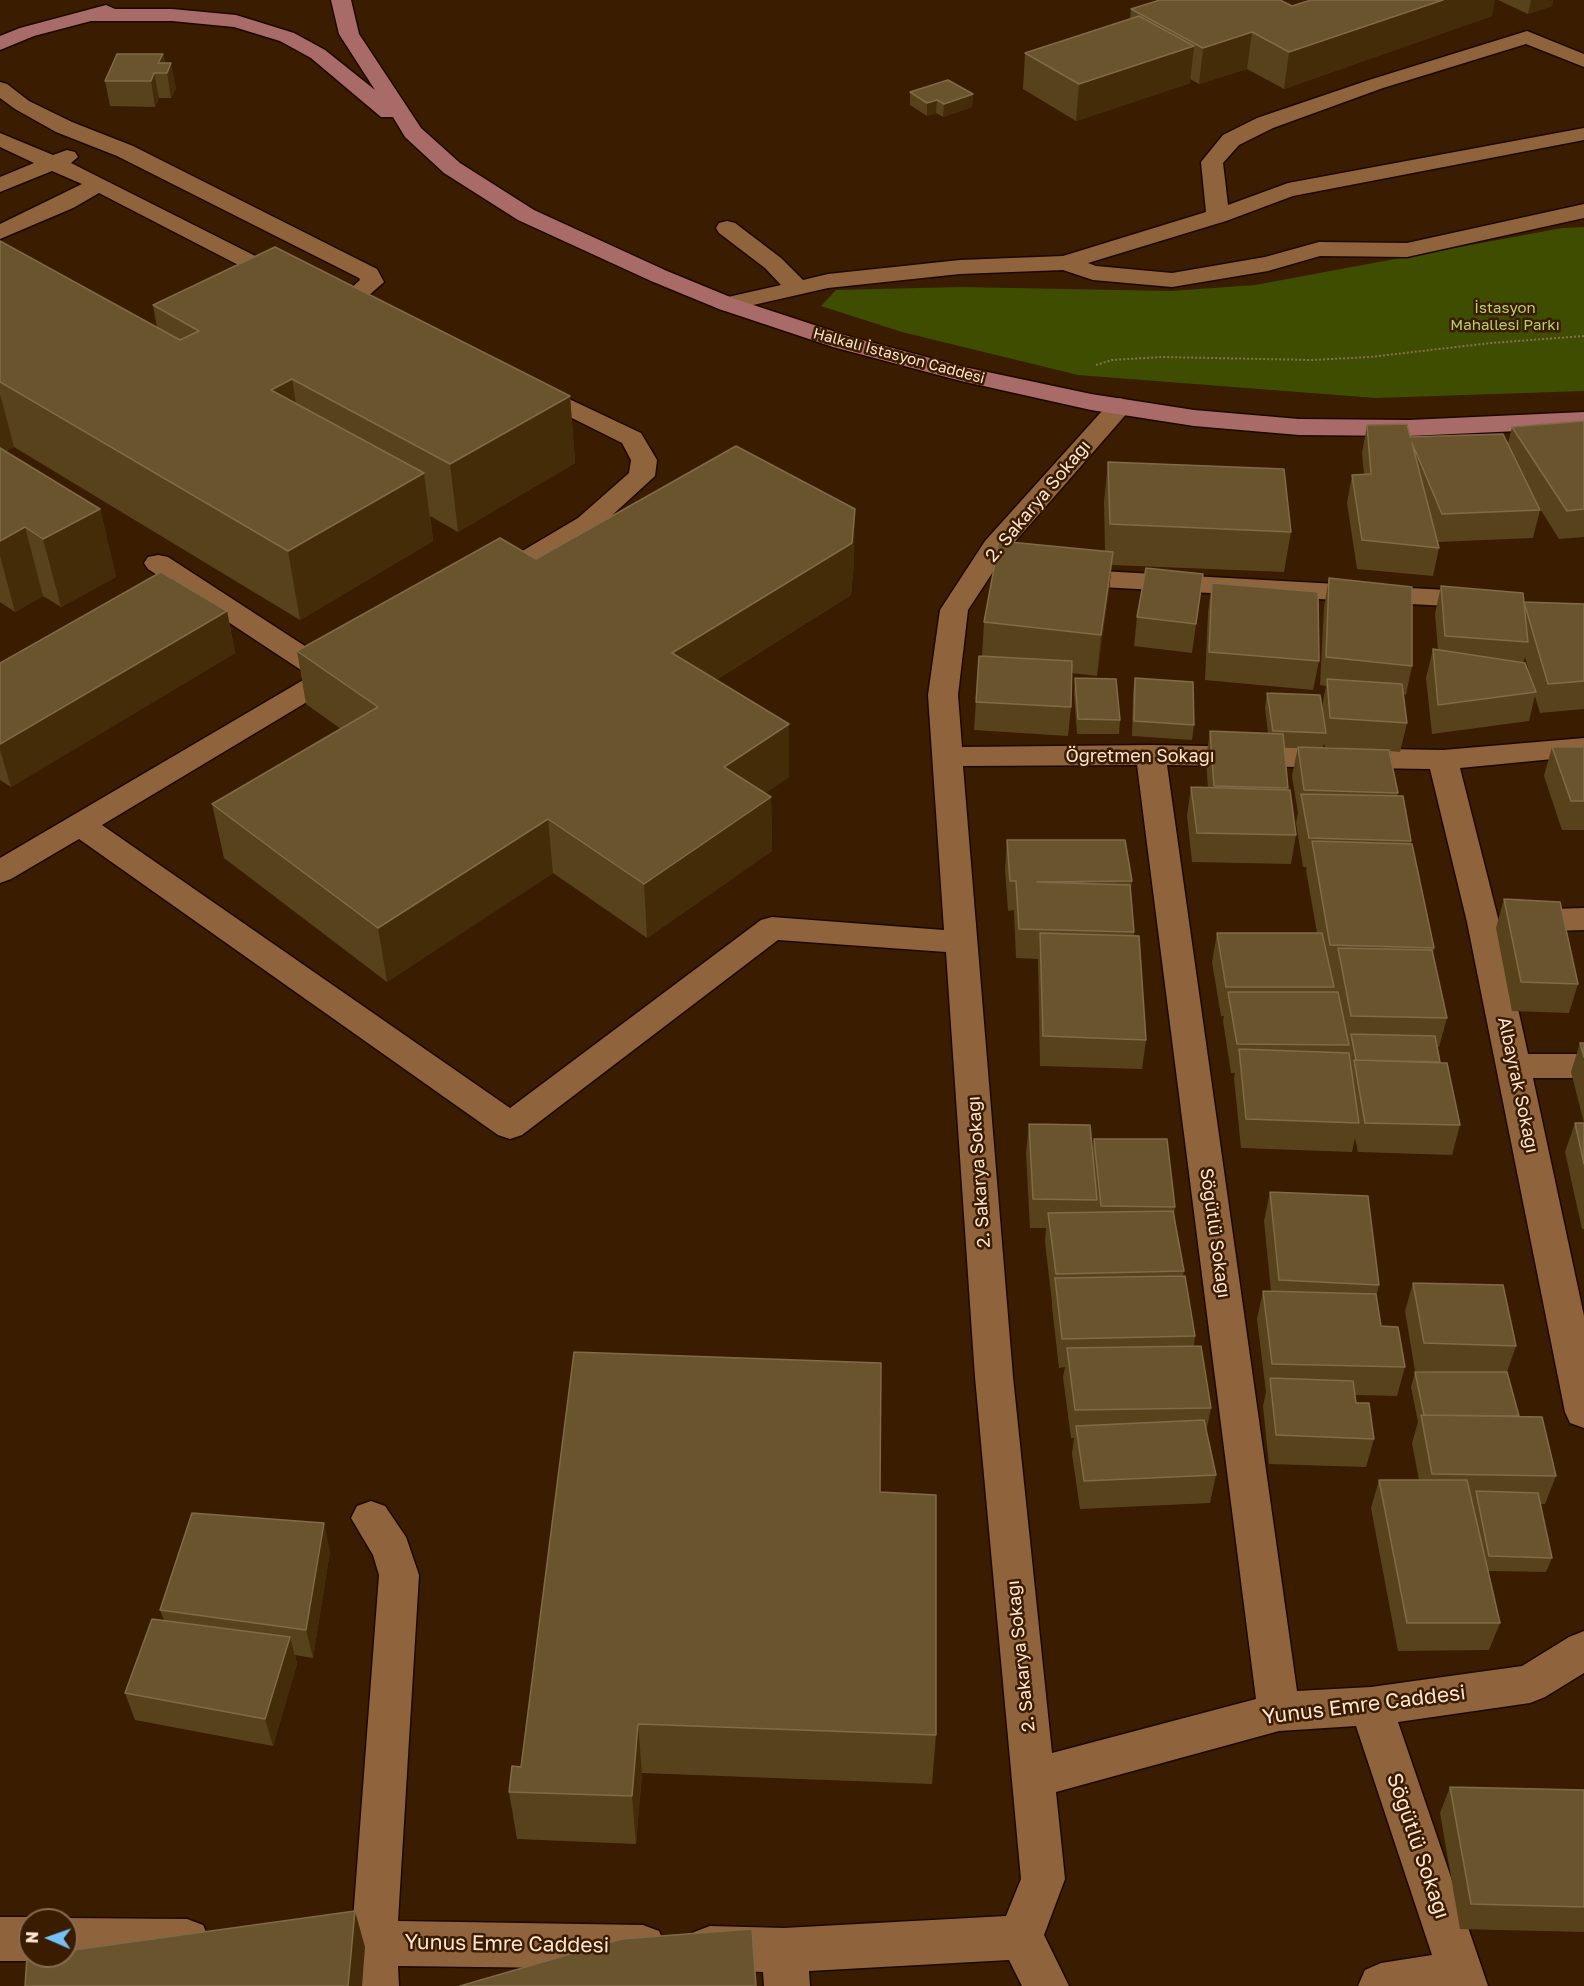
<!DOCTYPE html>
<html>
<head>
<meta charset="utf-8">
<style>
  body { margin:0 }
  #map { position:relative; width:1584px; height:1986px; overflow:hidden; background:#3a1c00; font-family:"Golos Text",sans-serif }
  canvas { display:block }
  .north { position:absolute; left:18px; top:1908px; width:60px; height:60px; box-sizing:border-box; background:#3a1c00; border:2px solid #896c54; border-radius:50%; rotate:272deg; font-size:16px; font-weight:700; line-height:24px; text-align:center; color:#ffe5d1 }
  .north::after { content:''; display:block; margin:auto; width:21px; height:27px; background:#75c0f6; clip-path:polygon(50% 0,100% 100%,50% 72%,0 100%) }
</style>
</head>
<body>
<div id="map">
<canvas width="1584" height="1986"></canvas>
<div class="north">N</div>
</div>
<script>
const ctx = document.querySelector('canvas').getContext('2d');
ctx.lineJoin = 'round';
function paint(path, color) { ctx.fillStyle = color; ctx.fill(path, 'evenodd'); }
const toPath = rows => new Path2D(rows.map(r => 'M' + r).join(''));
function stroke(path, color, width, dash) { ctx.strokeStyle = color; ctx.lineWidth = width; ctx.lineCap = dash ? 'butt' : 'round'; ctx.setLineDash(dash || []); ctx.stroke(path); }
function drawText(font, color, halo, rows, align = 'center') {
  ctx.font = font + ' "Golos Text",sans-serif'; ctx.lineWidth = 5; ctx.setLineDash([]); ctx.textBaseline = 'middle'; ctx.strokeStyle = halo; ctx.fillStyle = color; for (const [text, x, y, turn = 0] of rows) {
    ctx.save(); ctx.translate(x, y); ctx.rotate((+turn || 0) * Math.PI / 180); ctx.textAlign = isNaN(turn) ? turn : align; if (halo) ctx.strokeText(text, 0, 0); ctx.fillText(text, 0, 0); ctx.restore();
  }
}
const green = toPath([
  [1584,227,1584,391,1376,398,1078,375,902,332,821,306,836,290,960,287,1171,291,1255,285,1562,228]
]);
const path = toPath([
  [1096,365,1112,360,1162,357,1312,360,1370,357,1491,343,1584,336]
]);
const minor = toPath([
  [1527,31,1584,54,1584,67,1526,44,1383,88,1273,128,1239,145,1223,163,1228,205,1288,183,1584,128,1584,140,1293,196,1226,221,1088,263,1096,266,1172,273,1265,257,1319,242,1407,243,1584,204,1584,218,1407,257,1320,256,1268,271,1172,287,1093,280,1063,270,960,274,828,288,727,311,719,309,715,304,719,299,781,285,765,268,719,233,716,228,719,223,727,221,735,223,781,258,803,280,828,274,960,260,1063,256,1206,212,1201,162,1223,135,1257,118,1369,80,1527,31],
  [0,82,7,84,29,101,72,122,133,146,377,269,384,282,359,304,351,306,343,304,339,299,360,280,359,278,117,156,56,132,15,109,0,98,0,82],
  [0,133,53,155,67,150,75,152,78,157,71,163,293,275,297,280,293,285,285,287,277,285,99,193,73,208,0,239,0,224,82,184,52,171,0,192,0,177,34,163,0,147,0,133],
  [531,381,641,433,657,460,655,476,596,530,505,585,495,587,485,585,481,579,485,573,578,518,629,473,631,460,622,443,522,393,519,388,522,383,531,381],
  [1120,398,1129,401,1133,406,1129,411,1006,552,968,610,958,695,962,747,1151,745,1443,750,1584,738,1584,756,1460,768,1499,922,1528,1054,1584,1054,1584,1078,1533,1078,1584,1316,1584,1428,1570,1423,1565,1412,1467,922,1430,769,1167,765,1297,1691,1371,1687,1522,1666,1569,1637,1584,1631,1584,1673,1545,1697,1530,1703,1398,1722,1488,1986,1358,1986,1365,1970,1381,1963,1432,1955,1356,1726,1279,1731,1056,1792,1065,1879,1044,1935,1069,1986,1022,1986,1009,1960,809,1971,810,1986,764,1986,763,1972,710,1970,694,1964,687,1948,694,1932,710,1926,784,1928,1006,1916,1021,1879,975,1377,946,952,778,940,522,1135,510,1139,498,1135,79,839,11,879,0,883,0,858,310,676,148,569,144,563,148,557,158,555,168,557,331,663,342,660,352,663,356,669,352,675,102,825,510,1108,761,920,772,917,944,930,928,695,940,610,985,541,1111,401,1120,398],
  [1137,765,1256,1699,1052,1753,1013,1377,963,766,1137,765],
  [1064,569,1483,592,1493,594,1497,600,1493,606,1483,608,1064,585,1054,583,1050,577,1054,571,1064,569],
  [1584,908,1584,930,1518,932,1507,929,1502,921,1507,913,1518,910,1584,908],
  [371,1501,385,1506,406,1537,419,1575,398,1921,643,1925,659,1931,666,1947,659,1963,643,1969,398,1966,399,1986,353,1986,352,1965,320,1964,304,1958,297,1942,304,1926,320,1920,353,1920,379,1575,373,1555,351,1518,357,1506,371,1501],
  [0,1917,30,1917,38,1920,30,1920,30,1956,43,1956,30,1961,0,1961,0,1917],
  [66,1918,187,1919,203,1925,210,1941,203,1957,187,1963,66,1962,50,1956,66,1956,66,1920,60,1920,66,1918]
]);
const major = toPath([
  [331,0,351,0,359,34,421,128,460,163,534,210,667,271,735,299,851,337,964,367,1091,394,1194,410,1299,419,1409,420,1584,412,1584,428,1409,436,1299,435,1194,426,1091,410,961,381,833,347,719,309,651,281,518,220,444,173,405,137,393,117,381,117,311,58,280,41,234,27,172,21,91,21,34,36,0,50,0,36,20,28,106,5,115,9,172,9,236,15,294,33,325,50,375,90,339,34,331,0]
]);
const wall = toPath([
  [1498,0,1553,0,1552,6,1528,14],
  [1292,6,1492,16,1284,89,1247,69,1199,84,1190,79,1190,83,1076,121,1023,89,1025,53,1130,19,1131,9],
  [163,54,165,63,176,88,171,98,159,98,155,107,110,106,105,81],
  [910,92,973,94,972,107,943,117,936,113,927,116,910,105],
  [0,241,157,328,153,305,570,396,575,463,458,532,430,516,433,541,300,620,14,447,5,451,100,509,116,577,61,607,43,596,15,612,0,602],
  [1584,421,1584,537,1559,539,1537,504,1540,510,1533,538,1438,542,1439,548,1433,576,1357,569,1347,503,1352,475,1364,474,1362,453,1367,425,1410,437,1508,443,1512,427],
  [1108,462,1291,532,1284,572,1112,565,1097,676,1071,673,1071,707,1068,736,974,730,979,656,982,656,984,622,1105,551,1104,502],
  [536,559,854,561,851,595,716,680,789,777,765,793,771,797,772,851,647,938,553,873,387,982,224,858,212,804,341,729,306,704,297,651],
  [1203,574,1192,653,1134,646,1137,617],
  [1329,578,1412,666,1406,695,1403,694,1407,723,1400,752,1390,751,1398,793,1397,796,1411,841,1411,844,1434,948,1433,954,1447,1018,1439,1047,1437,1047,1440,1062,1460,1125,1452,1155,1358,1152,1355,1138,1352,1152,1241,1148,1234,1078,1235,1073,1231,1073,1223,1021,1224,1016,1221,1016,1212,962,1217,933,1317,933,1306,870,1307,867,1303,867,1296,823,1298,813,1292,776,1298,747,1310,748,1284,747,1287,790,1296,835,1291,864,1192,862,1187,816,1191,787,1208,788,1206,760,1210,731,1268,733,1265,708,1267,693,1322,707,1326,686,1320,685,1324,607],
  [1324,743,1325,747,1358,749,1323,748],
  [1212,583,1319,661,1313,690,1205,680,1208,612],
  [1441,586,1524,604,1524,602,1584,604,1584,709,1540,713,1535,696,1529,721,1432,734,1426,678,1433,649,1438,650,1435,614],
  [1525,657,1530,675,1523,663],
  [227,611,235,653,11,787,0,780,0,663],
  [1075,678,1120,720,1119,734,1077,734,1074,693],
  [1135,678,1194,725,1192,740,1132,736,1133,693],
  [1552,747,1584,747,1584,830,1562,830,1544,776],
  [1007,840,1132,881,1131,889,1134,932,1134,936,1146,1040,1142,1069,1040,1066,1038,959,1016,958,1014,910,1008,911,1005,869],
  [1504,899,1578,984,1569,1013,1512,1011,1496,928],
  [1580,1043,1584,1043,1584,1229,1582,1229,1565,1152,1575,1123,1584,1123,1571,1072],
  [1029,1124,1092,1150,1094,1139,1175,1207,1174,1216,1184,1271,1183,1276,1195,1336,1194,1346,1211,1408,1206,1432,1216,1475,1210,1503,1080,1509,1072,1454,1074,1438,1071,1438,1063,1377,1065,1367,1059,1368,1052,1307,1052,1302,1045,1242,1046,1228,1030,1228,1026,1153],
  [1270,1192,1379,1285,1376,1297,1381,1326,1405,1367,1397,1396,1355,1395,1356,1403,1374,1439,1366,1467,1269,1464,1263,1406,1266,1392,1257,1319,1263,1291,1271,1291,1264,1221],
  [1413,1283,1516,1346,1507,1372,1519,1416,1556,1476,1545,1504,1540,1504,1552,1558,1546,1572,1488,1571,1500,1623,1489,1650,1398,1651,1371,1508,1379,1480,1419,1480,1412,1443,1418,1422,1411,1387,1415,1372,1435,1372,1415,1371,1405,1311],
  [880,1492,936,1735,932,1784,642,1773,636,1844,517,1839,509,1792,521,1767],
  [330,1551,313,1658,295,1655,297,1664,273,1746,135,1720,125,1693,164,1620,160,1610],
  [1450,1787,1584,1790,1584,1932,1460,1929,1440,1813]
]);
const shadedWall = toPath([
  [1443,0,1495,0,1492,16,1284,89,1289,52],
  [1531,0,1553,0,1552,6,1528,14],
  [1252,32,1247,69,1199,84,1203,48],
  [1194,46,1190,83,1076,121,1079,84],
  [163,54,166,73,158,63],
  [171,63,176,88,171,98,167,73],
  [154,73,159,98,155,107,151,81],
  [973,94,972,107,943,117,944,104],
  [937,100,936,113,927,116,927,103],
  [292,379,303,446,271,390],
  [0,394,14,447,0,454],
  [570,396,575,463,458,532,450,464],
  [424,473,433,541,300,620,288,551],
  [100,509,116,577,61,607,43,539],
  [855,509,854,561,851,595,674,706,672,653],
  [25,527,43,596,15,612,0,556,0,541],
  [1113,552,1109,593,1097,676,1101,635],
  [227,611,235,653,11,787,0,750,0,744],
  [789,724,789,777,725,820,724,767],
  [771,797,772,851,647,938,644,884],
  [548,819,553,873,387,982,378,928],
  [324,1523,330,1551,313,1658,306,1630],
  [290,1637,297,1664,273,1746,265,1719],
  [638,1724,642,1773,636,1844,632,1796],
  [355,1911,365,1947,362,1986,348,1986]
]);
const building = toPath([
  [1160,0,1280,0,1292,6,1311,0,1443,0,1289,52,1252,32,1203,48,1131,9,1160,0],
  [1139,16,1194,46,1079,84,1025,53,1139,16],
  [117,54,163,54,158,63,171,63,167,73,154,73,151,81,105,81,117,54],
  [948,80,973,94,944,104,937,100,927,103,910,92,948,80],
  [0,241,180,340,199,331,153,305,275,247,570,396,450,464,292,379,271,390,424,473,288,551,0,382,0,241],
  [1584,421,1584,509,1567,511,1512,427,1584,421],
  [1407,424,1410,437,1503,434,1540,510,1442,514,1412,443,1439,548,1362,540,1352,475,1371,474,1367,425,1407,424],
  [736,446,855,509,852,543,672,653,789,724,724,767,771,797,644,884,548,819,378,928,212,804,378,707,297,651,500,538,536,559,736,446],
  [0,448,100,509,43,539,25,527,0,541,0,448],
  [1108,462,1284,469,1291,532,1110,524,1108,462],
  [999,541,1113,552,1101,635,984,622,999,541],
  [1146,568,1203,574,1196,624,1137,617,1146,568],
  [161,572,227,611,0,744,0,663,161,572],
  [1329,578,1412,587,1412,666,1326,657,1329,578],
  [1212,583,1318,592,1319,661,1209,652,1212,583],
  [1441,586,1523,593,1528,642,1445,636,1441,586],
  [1524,602,1584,604,1584,681,1548,684,1524,602],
  [1433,649,1525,663,1536,692,1438,705,1433,649],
  [979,656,1072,661,1071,707,976,702,979,656],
  [1075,678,1116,679,1120,720,1078,719,1075,678],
  [1135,678,1193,682,1194,725,1134,721,1135,678],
  [1327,679,1402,684,1407,723,1330,718,1327,679],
  [1267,693,1320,695,1326,733,1273,731,1267,693],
  [1210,731,1283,734,1288,788,1214,786,1210,731],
  [1298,747,1389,750,1398,793,1304,790,1298,747],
  [1552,747,1584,747,1584,801,1571,801,1552,747],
  [1191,787,1290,790,1296,835,1197,833,1191,787],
  [1301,794,1403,796,1411,841,1309,838,1301,794],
  [1007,840,1125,840,1132,881,1037,882,1130,885,1134,932,1019,929,1016,881,1010,881,1007,840],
  [1312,841,1412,844,1434,948,1330,945,1312,841],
  [1504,899,1560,902,1578,984,1521,982,1504,899],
  [1040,933,1139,936,1146,1040,1043,1036,1040,933],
  [1217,933,1322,933,1334,987,1226,987,1217,933],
  [1338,948,1432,950,1447,1018,1351,1016,1338,948],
  [1228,992,1338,992,1349,1045,1237,1044,1228,992],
  [1351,1034,1435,1036,1440,1062,1356,1060,1351,1034],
  [1580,1043,1584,1043,1584,1057,1580,1043],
  [1239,1049,1349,1053,1359,1123,1246,1119,1239,1049],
  [1354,1060,1447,1063,1460,1125,1365,1123,1354,1060],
  [1575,1123,1584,1123,1584,1164,1575,1123],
  [1029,1124,1090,1125,1097,1200,1033,1199,1029,1124],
  [1094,1139,1167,1139,1175,1207,1101,1206,1094,1139],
  [1270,1192,1368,1196,1379,1285,1279,1280,1270,1192],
  [1173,1211,1184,1271,1056,1274,1048,1213,1173,1211],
  [1185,1276,1195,1336,1062,1339,1055,1278,1185,1276],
  [1413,1283,1503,1285,1516,1346,1424,1343,1413,1283],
  [1263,1291,1376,1294,1381,1326,1398,1327,1405,1367,1272,1364,1263,1291],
  [1201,1346,1211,1408,1075,1410,1067,1348,1201,1346],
  [574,1352,881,1363,880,1492,936,1495,936,1735,638,1724,632,1796,509,1792,512,1766,521,1767,574,1352],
  [1415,1372,1507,1372,1519,1416,1424,1415,1415,1372],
  [1270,1378,1353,1381,1356,1403,1369,1403,1374,1439,1276,1435,1270,1378],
  [1421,1415,1542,1417,1556,1476,1432,1474,1421,1415],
  [1204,1420,1216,1475,1084,1481,1076,1426,1204,1420],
  [1379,1480,1467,1480,1500,1623,1407,1623,1379,1480],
  [1476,1491,1538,1493,1552,1558,1489,1556,1476,1491],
  [192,1513,324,1523,306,1630,160,1610,192,1513],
  [152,1619,290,1637,265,1719,125,1693,152,1619],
  [1450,1787,1584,1790,1584,1907,1471,1904,1450,1787],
  [355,1911,348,1986,25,1986,27,1956,66,1956,66,1951,355,1911],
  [752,1929,756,1986,460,1986,622,1939,752,1929]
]);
const farParknames = [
  ["İstasyon",1505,308],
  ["Mahallesi Parkı",1505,325]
];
const farStreetnames = [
  ["Halkalı İstasyon Caddesi",899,356,15]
];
const streetNames = [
  ["2. Sakarya Sokağı",1038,501,-50],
  ["Öğretmen Sokağı",1140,756],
  ["Albayrak Sokağı",1518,1085,78],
  ["2. Sakarya Sokağı",979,1172,-94],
  ["Söğütlü Sokağı",1215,1233,82],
  ["2. Sakarya Sokağı",1021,1656,-96]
];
const nearStreetnames = [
  ["Yunus Emre Caddesi",1364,1705,-7],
  ["Söğütlü Sokağı",1418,1846,71],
  ["Yunus Emre Caddesi",507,1944,1]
];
paint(green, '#3f4d01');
stroke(minor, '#1c0800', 3);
stroke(major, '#1c0800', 3);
stroke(path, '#896d54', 2, [2, 2]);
paint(minor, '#8f633c');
paint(major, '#a96b68');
paint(wall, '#58421b');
paint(shadedWall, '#442c08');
paint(building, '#6a542e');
stroke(building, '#816a48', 1.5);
drawText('15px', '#b6d16a', '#3a1c00', farParknames);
drawText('15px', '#ffe5d1', '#3a1c00', farStreetnames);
drawText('18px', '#ffe5d1', '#3a1c00', streetNames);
drawText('21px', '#ffe5d1', '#3a1c00', nearStreetnames);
</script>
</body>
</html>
